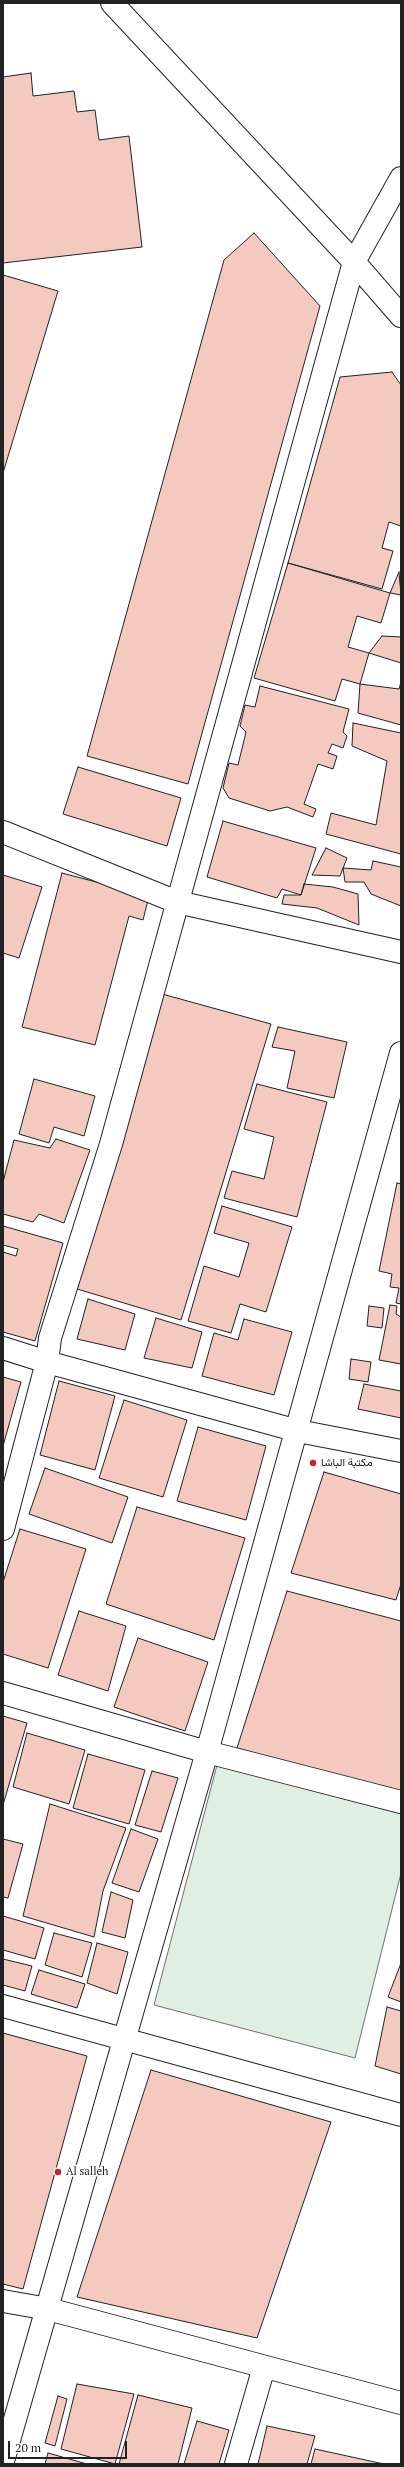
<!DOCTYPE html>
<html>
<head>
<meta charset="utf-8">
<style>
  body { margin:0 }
  #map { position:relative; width:404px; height:2467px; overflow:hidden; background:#fff; font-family:"PT Serif",serif }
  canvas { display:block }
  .frame { position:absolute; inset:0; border:4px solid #222; pointer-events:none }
  .scale { position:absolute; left:8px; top:2441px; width:119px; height:18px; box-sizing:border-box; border:2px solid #222; border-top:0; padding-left:5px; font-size:12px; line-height:14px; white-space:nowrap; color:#222; -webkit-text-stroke:3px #fff; paint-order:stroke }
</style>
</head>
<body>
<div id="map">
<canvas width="404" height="2467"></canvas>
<div class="frame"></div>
<div class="scale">20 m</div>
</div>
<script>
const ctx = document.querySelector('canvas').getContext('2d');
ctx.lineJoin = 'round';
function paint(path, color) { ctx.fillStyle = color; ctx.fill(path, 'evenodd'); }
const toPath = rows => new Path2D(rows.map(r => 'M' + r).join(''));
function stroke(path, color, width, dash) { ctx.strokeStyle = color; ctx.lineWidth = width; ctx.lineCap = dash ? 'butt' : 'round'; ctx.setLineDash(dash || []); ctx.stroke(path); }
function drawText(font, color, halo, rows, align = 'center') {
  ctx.font = font + ' "PT Serif",Vazirmatn,serif'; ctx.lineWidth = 3; ctx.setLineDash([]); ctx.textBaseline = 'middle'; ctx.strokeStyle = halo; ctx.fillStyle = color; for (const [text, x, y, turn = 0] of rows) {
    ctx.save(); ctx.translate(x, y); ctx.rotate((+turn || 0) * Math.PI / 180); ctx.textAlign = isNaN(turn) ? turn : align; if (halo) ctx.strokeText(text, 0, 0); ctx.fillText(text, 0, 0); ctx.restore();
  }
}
const green = toPath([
  [217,1765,401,1814,401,1873,355,2058,154,2005,217,1765]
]);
const building = toPath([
  [31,73,33,96,74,91,77,112,95,110,99,140,129,136,142,247,3,263,3,77,31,73],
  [254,233,320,306,188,784,87,756,224,260,254,233],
  [3,275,58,291,3,473,3,275],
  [392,372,401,385,401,526,389,522,382,548,393,551,382,589,288,563,340,377,392,372],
  [288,563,390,593,381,623,357,616,348,647,369,653,360,684,342,679,335,701,254,678,288,563],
  [399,572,401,595,390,593,399,572],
  [382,636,401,637,401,663,369,653,382,636],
  [401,682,401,725,358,713,360,684,399,689,401,682],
  [260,686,349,709,343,732,347,736,343,748,332,744,328,753,337,756,333,769,318,764,304,804,316,809,313,817,287,807,270,811,229,798,223,788,229,763,238,765,246,732,240,726,245,705,255,707,260,686],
  [353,723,401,733,401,854,326,834,331,813,376,825,387,761,352,746,353,723],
  [78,767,181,798,167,846,63,814,78,767],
  [223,821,316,848,301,895,282,889,277,898,207,877,223,821],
  [326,848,347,858,340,876,312,875,326,848],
  [373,861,401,867,401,906,371,894,364,882,345,882,343,868,371,870,373,861],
  [62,873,149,896,143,920,129,916,95,1045,22,1027,62,873],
  [3,875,42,887,19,958,3,953,3,875],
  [304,884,333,887,358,894,359,925,317,908,282,904,284,895,301,895,304,884],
  [162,994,271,1024,181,1320,77,1289,162,994],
  [278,1027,347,1042,334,1098,287,1088,295,1051,272,1047,278,1027],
  [34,1079,95,1096,84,1136,54,1127,49,1143,19,1134,34,1079],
  [257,1084,327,1102,297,1217,224,1198,232,1171,264,1179,274,1137,244,1129,257,1084],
  [56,1139,90,1150,64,1223,39,1214,33,1222,3,1214,3,1182,14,1140,50,1148,56,1139],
  [397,1183,401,1184,401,1304,396,1303,399,1288,390,1287,392,1274,379,1271,397,1183],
  [222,1206,292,1227,266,1312,240,1304,231,1333,188,1321,204,1266,239,1277,249,1243,214,1233,222,1206],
  [3,1226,63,1243,35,1341,3,1332,3,1252,16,1256,18,1249,3,1245,3,1226],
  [88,1299,135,1314,125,1350,77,1339,88,1299],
  [390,1305,397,1306,396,1314,401,1317,401,1364,379,1360,390,1305],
  [369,1306,384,1308,382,1328,367,1326,369,1306],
  [156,1318,202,1332,192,1368,144,1358,156,1318],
  [244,1319,292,1332,274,1395,202,1376,214,1333,238,1340,244,1319],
  [351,1359,371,1362,368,1382,349,1379,351,1359],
  [3,1377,21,1382,3,1446,3,1377],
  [59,1381,115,1396,95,1470,40,1455,59,1381],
  [364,1384,401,1391,401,1418,358,1409,364,1384],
  [124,1400,187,1420,163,1497,99,1478,124,1400],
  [198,1427,266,1446,246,1520,177,1501,198,1427],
  [45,1468,128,1497,112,1543,29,1514,45,1468],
  [324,1472,401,1494,401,1584,396,1600,291,1573,324,1472],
  [137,1507,245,1538,214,1640,106,1604,137,1507],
  [20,1529,86,1549,48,1668,3,1654,3,1582,20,1529],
  [287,1591,401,1621,401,1797,237,1748,287,1591],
  [79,1611,126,1626,108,1691,58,1675,79,1611],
  [138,1638,208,1662,185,1731,114,1707,138,1638],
  [3,1716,27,1723,3,1805,3,1716],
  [27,1733,85,1750,69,1804,13,1787,27,1733],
  [88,1754,145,1770,129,1824,73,1808,88,1754],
  [152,1771,178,1778,161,1832,135,1825,152,1771],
  [50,1804,126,1828,103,1891,94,1937,23,1916,50,1804],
  [131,1829,158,1839,139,1892,112,1883,131,1829],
  [3,1839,23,1844,8,1898,3,1897,3,1839],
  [111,1892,133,1900,125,1938,102,1932,111,1892],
  [3,1916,44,1928,35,1959,3,1950,3,1916],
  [54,1933,92,1943,82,1977,45,1965,54,1933],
  [97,1943,128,1952,117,1994,87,1983,97,1943],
  [3,1959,32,1966,25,1991,3,1985,3,1959],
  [401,1963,401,2002,388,1997,401,1963],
  [39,1970,85,1984,77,2008,31,1994,39,1970],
  [387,2007,401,2011,401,2074,375,2066,387,2007],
  [3,2033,87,2056,23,2289,3,2284,3,2033],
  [151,2070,331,2122,257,2338,77,2297,151,2070],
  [77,2384,134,2394,115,2464,61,2449,77,2384],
  [138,2395,192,2408,178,2464,119,2464,138,2395],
  [58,2396,67,2399,55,2446,45,2443,58,2396],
  [197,2421,229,2430,219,2464,184,2464,197,2421],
  [267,2426,315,2436,307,2464,258,2464,267,2426],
  [315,2449,384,2464,311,2464,315,2449],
  [48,2453,87,2464,45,2464,48,2453]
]);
const minor = toPath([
  [112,3,354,262,401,316],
  [3,832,177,902,401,952],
  [3,1348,47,1362,298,1431,401,1451],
  [3,1529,47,1362,50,1338,111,1144,354,262,401,178],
  [3,1693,207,1752,401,1802],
  [3,2006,401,2115],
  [3,2301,48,2309,401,2403],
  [3,2461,207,1752,401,1053],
  [236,2464,264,2367]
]);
const markers = [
  [313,1463,4,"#c62828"],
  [58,2172,4,"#c62828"]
];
const poiNames = [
  ["مكتبة الباشا",321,1463],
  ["Al salleh",66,2172]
];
paint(green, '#e0efe3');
stroke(green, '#6f6f6f', 1);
paint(building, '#f3c9c0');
stroke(building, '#222', 1);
stroke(minor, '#222', 24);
stroke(minor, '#fff', 22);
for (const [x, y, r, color] of markers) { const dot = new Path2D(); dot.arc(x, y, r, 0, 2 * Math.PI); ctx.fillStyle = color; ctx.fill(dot); stroke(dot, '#fff', 1.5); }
drawText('11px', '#222', '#fff', poiNames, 'left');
</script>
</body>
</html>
